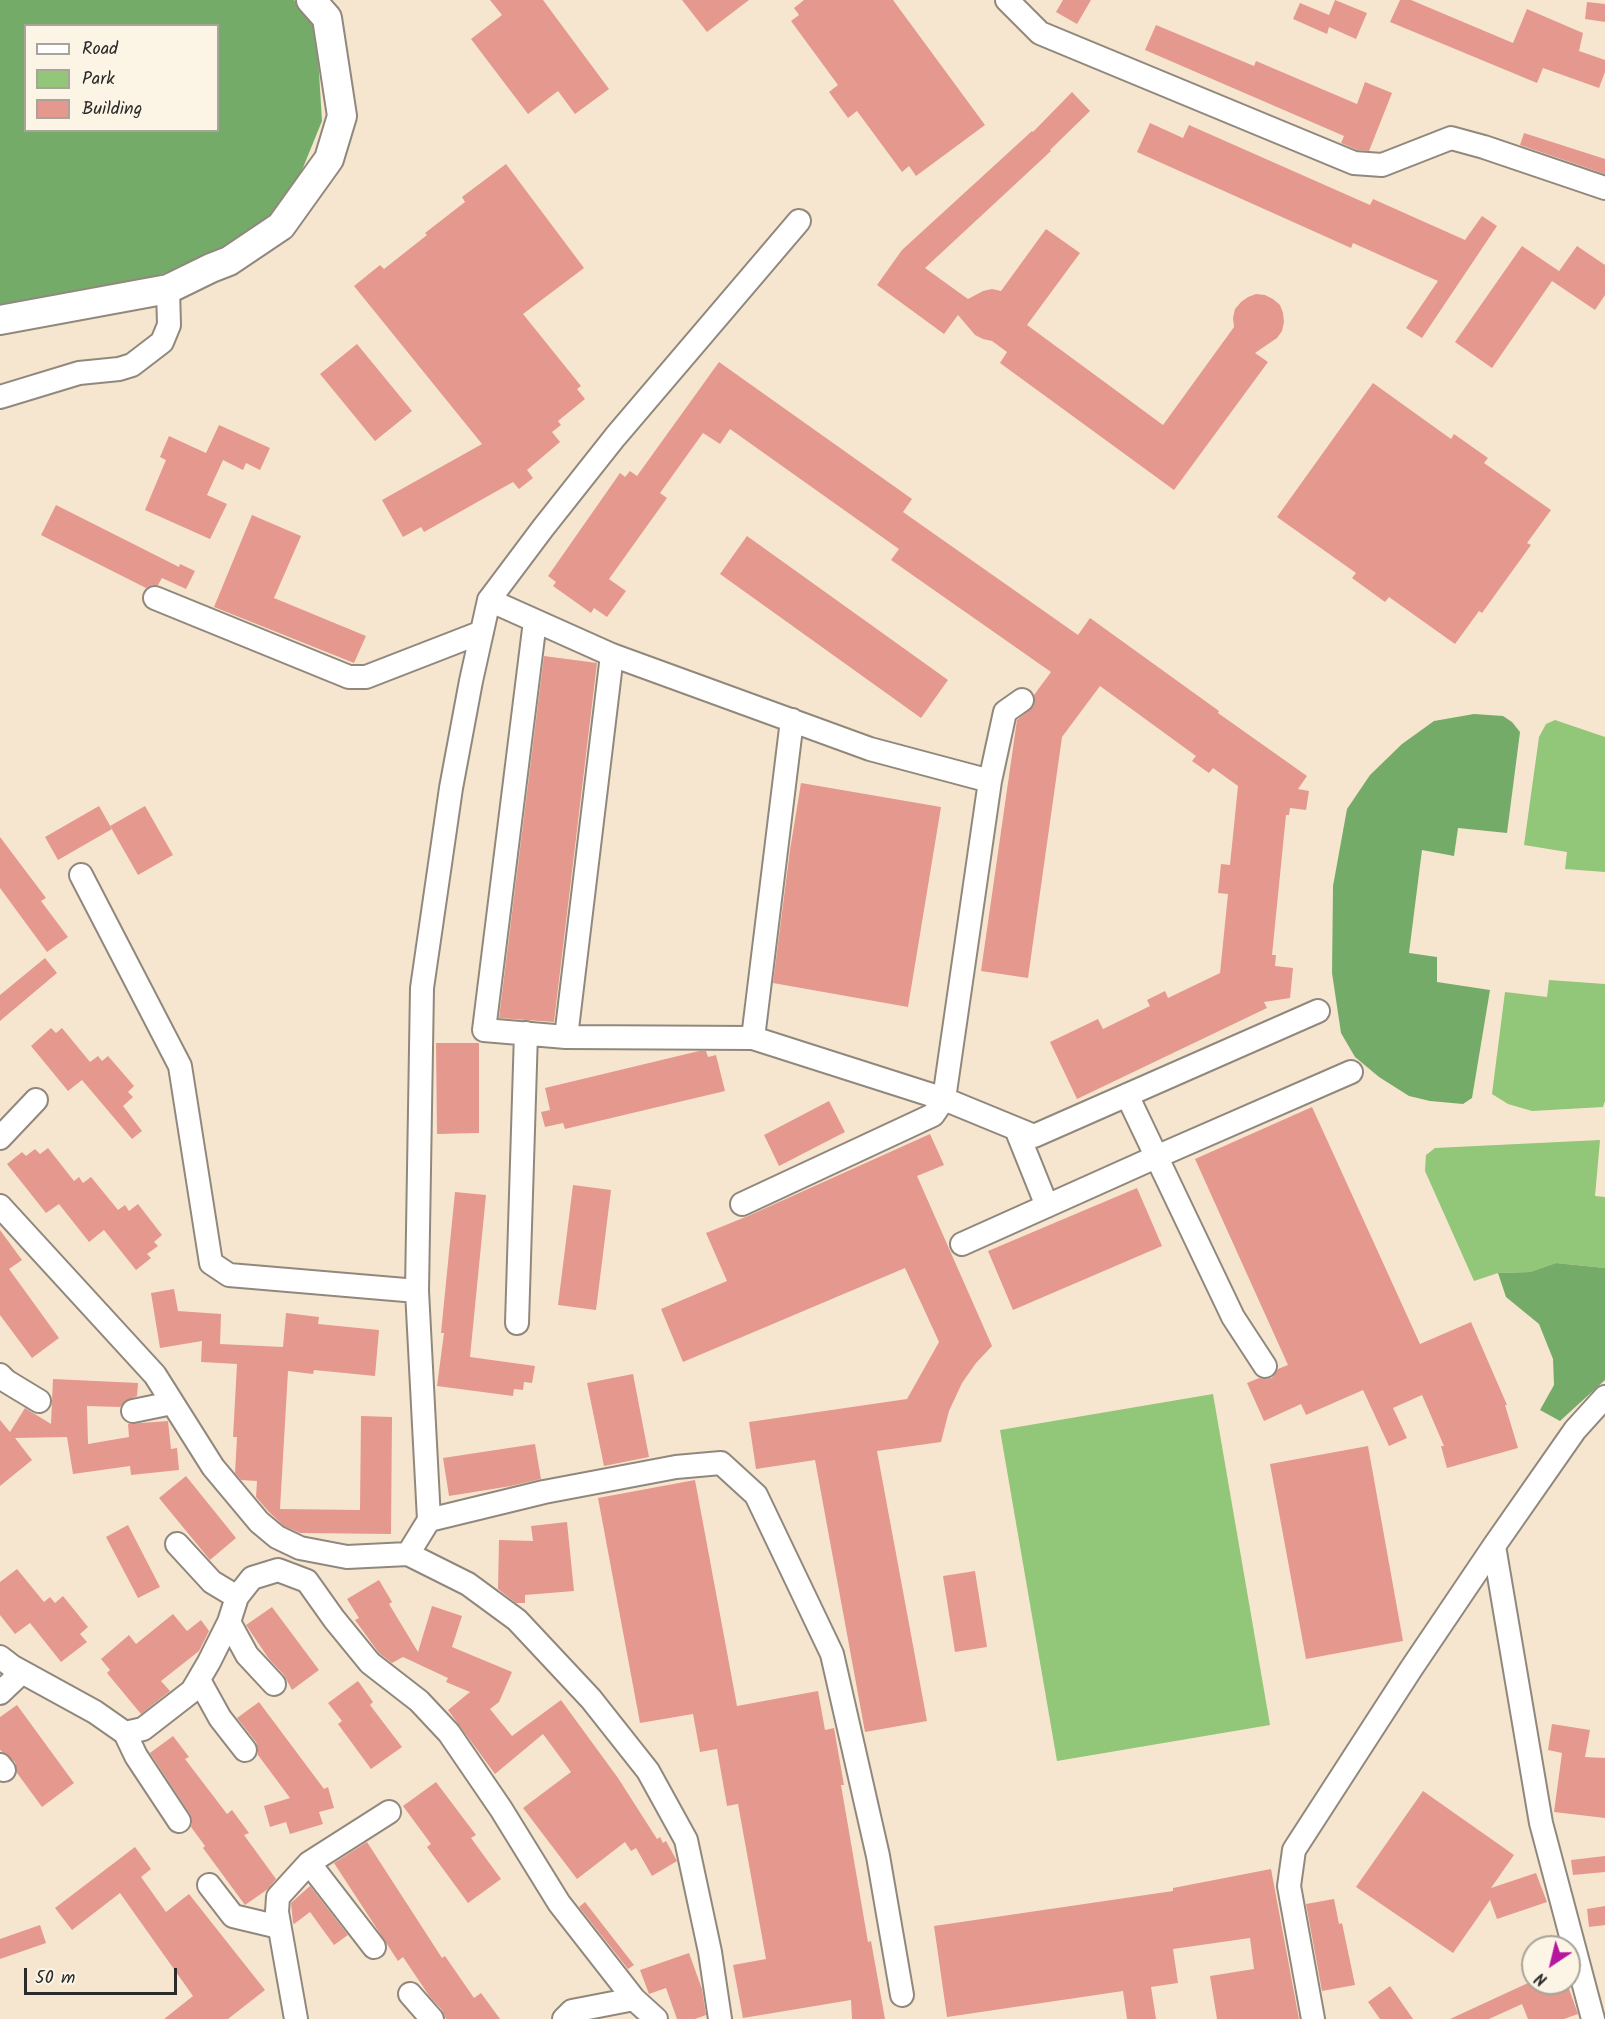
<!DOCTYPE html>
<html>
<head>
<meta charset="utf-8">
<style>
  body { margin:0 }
  #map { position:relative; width:1605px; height:2019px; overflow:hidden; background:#f7e6cf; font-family:Kalam,sans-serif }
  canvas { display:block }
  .legend { position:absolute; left:24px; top:24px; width:195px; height:108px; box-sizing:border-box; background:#fcf5e5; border:2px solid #a8a49b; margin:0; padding:8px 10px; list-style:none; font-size:18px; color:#2b2b2b }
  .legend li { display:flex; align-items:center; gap:12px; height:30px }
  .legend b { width:30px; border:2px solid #a8a49b }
  .north { position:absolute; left:1521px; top:1935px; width:60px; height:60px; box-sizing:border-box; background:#fcf5e5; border:2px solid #a8a49b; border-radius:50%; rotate:215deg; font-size:16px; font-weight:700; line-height:24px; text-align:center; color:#2b2b2b }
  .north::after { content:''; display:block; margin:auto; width:21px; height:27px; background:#b5179e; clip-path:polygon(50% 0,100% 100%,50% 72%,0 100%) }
  .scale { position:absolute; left:24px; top:1968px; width:153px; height:27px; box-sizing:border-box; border:3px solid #2b2b2b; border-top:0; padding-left:8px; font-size:18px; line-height:21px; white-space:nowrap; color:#2b2b2b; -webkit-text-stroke:4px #fcf5e5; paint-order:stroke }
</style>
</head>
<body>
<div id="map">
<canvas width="1605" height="2019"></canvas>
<ul class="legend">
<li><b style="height:8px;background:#fff"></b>Road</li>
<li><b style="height:16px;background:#92c678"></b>Park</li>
<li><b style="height:16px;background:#e5988e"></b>Building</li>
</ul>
<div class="north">N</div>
<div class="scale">50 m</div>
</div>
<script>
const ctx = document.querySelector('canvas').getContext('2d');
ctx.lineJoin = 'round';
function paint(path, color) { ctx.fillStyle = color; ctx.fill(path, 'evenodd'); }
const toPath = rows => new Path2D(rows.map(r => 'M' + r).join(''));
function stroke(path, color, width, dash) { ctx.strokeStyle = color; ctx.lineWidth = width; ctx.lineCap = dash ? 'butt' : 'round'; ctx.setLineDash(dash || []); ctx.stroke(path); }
const green = toPath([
  [1555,720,1605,737,1605,872,1565,869,1567,852,1524,845,1539,737,1546,724],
  [1549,980,1605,984,1605,1101,1603,1107,1532,1111,1508,1104,1492,1094,1505,992,1547,997],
  [1600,1140,1595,1196,1605,1197,1605,1268,1556,1263,1530,1272,1498,1273,1474,1281,1425,1171,1426,1155,1435,1148],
  [1213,1394,1270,1725,1057,1761,1000,1430]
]);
const forest = toPath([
  [0,0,294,0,316,24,322,121,298,180,281,206,222,252,151,278,0,308],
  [26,26,218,26,218,130,26,130],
  [1474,714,1503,716,1512,722,1520,732,1507,833,1458,828,1454,856,1422,850,1409,953,1437,957,1437,982,1490,990,1472,1098,1463,1104,1430,1101,1409,1096,1379,1077,1355,1057,1341,1033,1332,973,1333,886,1347,809,1370,775,1402,744,1434,721],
  [1556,1263,1605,1268,1605,1380,1560,1421,1540,1410,1554,1385,1553,1359,1539,1324,1506,1297,1498,1273,1530,1272]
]);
const building = toPath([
  [490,0,543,0,609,89,575,114,558,91,528,114,471,39,502,15],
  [682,0,749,0,707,32],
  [804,0,893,0,985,125,916,176,909,166,902,172,857,111,848,118,829,92,838,85,791,21,799,15,794,8],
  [1063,0,1091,0,1077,24,1056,12],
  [1335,0,1367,13,1356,39,1329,27,1327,34,1293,19,1300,3,1329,15],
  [1400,0,1411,0,1513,43,1527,9,1583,33,1579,51,1605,60,1605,72,1599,88,1543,68,1537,83,1390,22],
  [1587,2,1605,4,1605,22,1585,19],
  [1156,25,1254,66,1256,61,1357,104,1365,82,1392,93,1369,151,1357,150,1341,143,1344,136,1145,50],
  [1072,92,1090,111,1050,150,1051,151,925,268,968,299,983,291,992,289,1001,291,1046,229,1080,253,1027,325,1163,425,1234,327,1233,318,1235,309,1241,302,1248,297,1256,294,1265,295,1273,299,1280,305,1283,313,1284,322,1282,331,1277,338,1255,353,1268,362,1174,490,1000,363,1007,352,992,341,983,339,975,335,958,315,944,334,877,285,902,250,1032,131,1033,132],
  [1150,123,1183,138,1189,125,1370,205,1373,199,1465,240,1482,216,1497,226,1422,338,1406,328,1438,281,1353,243,1351,248,1137,152],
  [1524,133,1605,159,1605,174,1520,145],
  [506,164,584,268,523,314,581,386,577,389,585,399,558,421,561,425,552,432,560,442,527,470,533,478,519,489,513,482,424,532,421,527,403,537,382,500,482,444,354,286,380,265,384,269,427,235,425,233,465,202,462,197],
  [1522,246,1559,271,1492,368,1455,342],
  [1577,246,1605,265,1605,295,1595,310,1552,281],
  [357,344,412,411,375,441,320,374],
  [719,362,912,499,903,512,1078,635,1090,618,1219,711,1218,713,1307,776,1298,789,1309,791,1306,810,1290,808,1289,815,1286,815,1272,955,1276,955,1275,966,1293,968,1290,998,1264,1002,1267,1008,1077,1099,1050,1042,1098,1019,1103,1029,1150,1006,1147,1000,1165,991,1168,998,1220,973,1228,894,1218,893,1221,864,1230,865,1238,786,1213,768,1209,773,1192,761,1196,756,1100,686,1062,737,1028,978,981,971,1017,720,1034,706,1034,695,1051,672,891,560,899,549,730,429,720,444,703,433,660,493,667,498,609,579,626,591,607,617,594,608,591,613,553,586,556,582,548,576,620,473,625,477,630,471,637,476],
  [1373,383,1451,439,1454,434,1488,458,1484,463,1551,510,1527,543,1531,545,1482,613,1479,611,1455,644,1389,597,1385,602,1352,578,1356,573,1277,517],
  [219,425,270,448,260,470,246,463,243,470,223,460,207,495,227,504,210,539,145,510,166,460,160,457,169,436,206,453],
  [56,505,179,567,180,564,195,571,186,589,162,578,158,585,153,585,146,588,41,535],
  [252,515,301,536,274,598,366,636,354,663,214,607],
  [747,536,948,680,921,718,720,574],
  [544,656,597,663,554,1022,499,1018],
  [801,783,941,807,908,1007,773,983,790,850],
  [99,806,112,829,58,860,45,837],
  [145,806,173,855,138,875,110,826],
  [0,837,46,898,41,901,68,937,47,952,0,888],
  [45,958,57,973,0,1021,0,995],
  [51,1028,56,1033,62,1028,90,1062,98,1056,102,1061,108,1056,134,1086,128,1092,133,1097,123,1106,142,1131,132,1139,82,1080,68,1091,31,1046],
  [436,1043,479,1043,479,1133,437,1134],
  [699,1051,706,1051,708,1057,716,1055,725,1091,565,1129,563,1123,545,1127,541,1112,550,1110,545,1088],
  [829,1101,845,1132,779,1166,764,1135],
  [1312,1107,1420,1344,1471,1322,1507,1405,1505,1405,1518,1448,1447,1468,1441,1446,1444,1446,1422,1395,1393,1408,1407,1438,1389,1446,1363,1390,1306,1415,1301,1404,1264,1421,1247,1383,1259,1378,1265,1379,1272,1378,1278,1369,1288,1365,1195,1159],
  [930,1134,944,1165,917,1176,992,1346,976,1363,962,1383,949,1411,941,1442,877,1451,927,1721,865,1732,815,1460,756,1469,749,1422,907,1399,939,1342,905,1268,683,1362,661,1309,727,1281,706,1233,748,1216],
  [48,1148,74,1181,79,1177,83,1183,91,1177,118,1210,125,1205,129,1211,138,1204,162,1235,154,1242,158,1246,147,1254,151,1258,136,1270,104,1230,89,1242,59,1204,46,1213,7,1164,22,1152,26,1156,35,1149,40,1154],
  [573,1185,611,1190,596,1310,558,1305],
  [1137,1188,1162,1246,1013,1310,988,1251],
  [455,1192,486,1195,470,1357,535,1366,532,1383,524,1382,523,1390,514,1389,513,1396,437,1386,444,1333,441,1333],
  [0,1230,22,1260,9,1269,59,1338,32,1358,0,1315],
  [174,1289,178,1311,221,1314,220,1344,283,1347,286,1313,319,1317,318,1324,379,1330,375,1376,314,1370,313,1374,288,1371,280,1509,360,1510,361,1416,392,1417,391,1534,300,1533,284,1526,269,1512,256,1497,257,1481,241,1480,235,1473,237,1437,233,1437,237,1364,201,1362,202,1341,160,1348,151,1293],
  [633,1374,649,1457,604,1466,587,1383],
  [53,1379,138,1383,137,1396,125,1401,120,1407,87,1406,88,1444,129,1437,128,1424,168,1421,171,1449,177,1448,179,1470,131,1475,130,1466,73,1474,67,1437,15,1438,32,1460,0,1486,0,1420,10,1432,25,1408,51,1424],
  [535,1444,541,1479,511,1486,449,1496,443,1458],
  [1368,1446,1403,1641,1306,1659,1270,1464],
  [186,1476,236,1538,210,1560,159,1498],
  [695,1480,737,1706,818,1691,825,1730,834,1728,844,1785,841,1785,868,1942,871,1941,885,2019,852,2019,851,2000,743,2018,733,1965,766,1959,738,1804,727,1806,717,1749,700,1752,693,1714,640,1723,598,1498],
  [567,1522,574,1591,525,1595,525,1603,516,1603,498,1589,499,1540,533,1541,531,1526],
  [128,1525,160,1587,138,1598,106,1537],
  [17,1569,44,1602,50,1597,55,1603,63,1596,88,1627,80,1634,87,1642,61,1662,30,1623,15,1634,0,1615,0,1582],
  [975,1571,987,1647,955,1652,943,1576],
  [379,1580,392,1602,389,1604,418,1652,432,1606,462,1616,452,1647,512,1672,499,1702,490,1709,512,1736,561,1700,618,1778,657,1839,660,1837,663,1843,666,1841,677,1861,652,1876,636,1848,631,1851,625,1842,577,1879,523,1808,571,1772,543,1734,495,1774,448,1710,470,1692,446,1682,448,1678,403,1657,392,1663,379,1653,355,1620,359,1618,347,1599],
  [272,1607,319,1670,292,1690,284,1675,269,1659,246,1625],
  [173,1614,187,1631,201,1620,209,1631,199,1651,161,1681,170,1691,141,1714,107,1673,110,1670,101,1659,129,1635,136,1644],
  [358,1681,373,1702,370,1705,402,1747,371,1769,338,1724,342,1721,328,1703],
  [259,1702,324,1789,328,1787,334,1808,319,1812,323,1824,290,1834,286,1822,270,1827,264,1806,290,1798,258,1755,258,1749,256,1742,237,1718],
  [17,1705,74,1783,42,1807,17,1773,15,1762,0,1750,0,1717],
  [1552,1724,1590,1730,1585,1757,1605,1758,1605,1818,1554,1812,1562,1753,1548,1750],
  [173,1736,189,1757,185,1759,227,1814,232,1810,249,1833,244,1835,276,1879,268,1889,245,1905,203,1848,205,1846,191,1827,192,1821,190,1814,150,1753],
  [436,1782,476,1835,471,1838,501,1879,468,1903,427,1847,431,1844,403,1806],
  [1423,1791,1514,1855,1491,1888,1536,1873,1547,1902,1497,1919,1490,1900,1453,1953,1356,1887],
  [367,1842,442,1958,445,1956,474,1998,481,1993,500,2019,446,2019,442,2010,430,1997,403,1957,398,1961,334,1863],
  [135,1847,151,1869,141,1877,166,1912,189,1894,265,1990,228,2019,164,2019,193,1996,120,1893,72,1930,55,1908],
  [1605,1856,1605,1872,1573,1875,1571,1860],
  [1271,1869,1299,2019,1217,2019,1210,1976,1254,1969,1250,1938,1173,1949,1178,1983,1151,1987,1156,2019,1127,2019,1123,1991,947,2017,934,1926,1173,1891,1173,1888],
  [310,1886,348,1935,334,1945,310,1912,294,1924,293,1923,291,1903],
  [1334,1899,1339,1924,1342,1923,1355,1985,1322,1991,1306,1904],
  [585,1902,634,1965,628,1969,579,1907],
  [1605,1906,1605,1925,1589,1927,1587,1909],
  [40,1925,46,1943,0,1959,0,1939],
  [689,1953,702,1989,706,2015,695,2019,677,2019,666,1988,649,1994,640,1970],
  [1528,1983,1567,1983,1578,2014,1564,2019,1528,2019,1522,2004,1489,2019,1450,2019],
  [1390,1986,1413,2019,1380,2019,1368,2002]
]);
const minor = toPath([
  [1007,0,1040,33,1354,163,1382,165,1451,138,1484,147,1605,188],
  [0,397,79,373,119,369,132,365,162,342,169,325,168,289],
  [155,598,349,677,366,677,482,632],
  [489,600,612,655,870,749,990,781],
  [535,621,484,1030,566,1037,753,1038,944,1099,1034,1136,1318,1011],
  [81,875,180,1066,211,1263,229,1275,417,1291],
  [566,1037,612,655],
  [753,1038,792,720],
  [1127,1095,1233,1317,1265,1366],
  [1016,1129,1047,1206],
  [0,1138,36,1100],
  [742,1204,933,1115,944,1099,990,781,1005,712,1022,700],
  [0,1206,155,1375,213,1467,259,1522,277,1537,300,1548,347,1557,408,1554,468,1584,517,1620,591,1699,648,1771,686,1840,710,1952,720,2019],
  [962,1244,1156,1157,1351,1072],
  [517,1323,526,1033],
  [0,1375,6,1381,39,1401],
  [133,1411,172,1403],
  [429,1520,544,1492,676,1467,721,1463,756,1495,832,1654,878,1856,902,1995],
  [177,1544,212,1582,237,1597],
  [1494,1546,1541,1823,1593,2019],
  [408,1554,429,1520,417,1291,422,988,451,788,471,681,489,600,543,528,615,437,799,221],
  [229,1622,247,1655,274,1684],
  [0,1657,13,1667,95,1712,125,1733,143,1729,192,1691,209,1662,229,1622,237,1597,252,1578,278,1570,307,1581,334,1619,370,1663,419,1701,449,1733,501,1809,559,1903,634,1999,656,2019],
  [199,1680,220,1718,245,1750],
  [0,1693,22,1672],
  [125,1733,136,1756,179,1821],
  [0,1765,4,1770],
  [309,1863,374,1947],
  [209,1885,233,1916,279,1927],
  [410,1994,432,2019],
  [296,2019,277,1912,278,1897,309,1863,389,1812],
  [564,2019,572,2011,634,1999],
  [1313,2019,1289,1886,1294,1850,1411,1669,1494,1546,1575,1430,1605,1397]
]);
const tertiary = toPath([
  [0,320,168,289,211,268,229,261,281,226,329,159,342,116,327,18,311,0]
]);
paint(green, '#92c678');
paint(forest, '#75ab68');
paint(building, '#e5988e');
stroke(minor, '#91887d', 26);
stroke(tertiary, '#91887d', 32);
stroke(minor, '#fff', 22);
stroke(tertiary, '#fff', 28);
</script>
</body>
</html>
